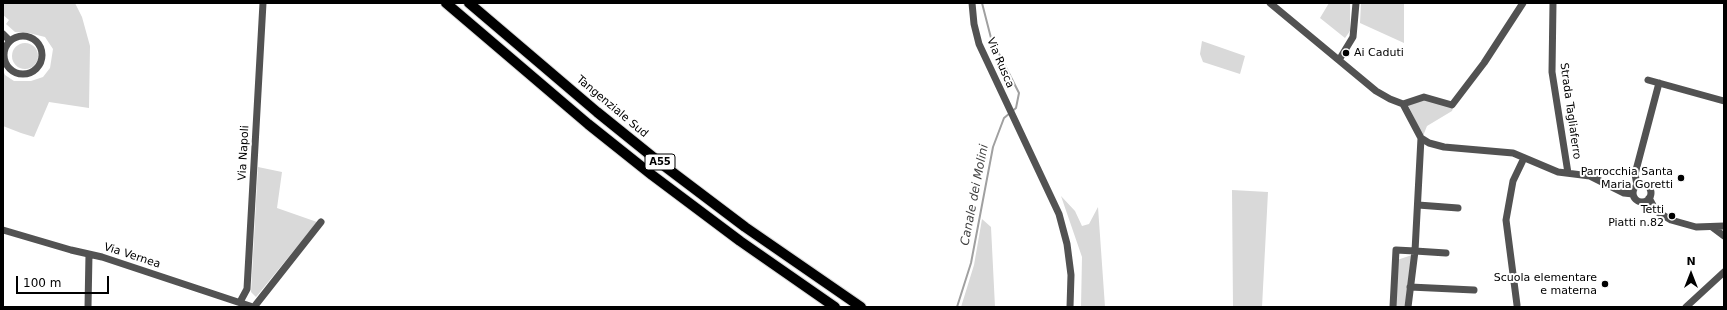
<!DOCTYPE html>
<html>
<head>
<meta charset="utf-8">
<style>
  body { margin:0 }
  #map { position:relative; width:1727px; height:310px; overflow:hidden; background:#fff; font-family:"DejaVu Sans",sans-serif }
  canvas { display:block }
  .frame { position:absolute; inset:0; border:4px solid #000; pointer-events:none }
  .north { position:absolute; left:1671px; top:254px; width:40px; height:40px; -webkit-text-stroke:3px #fff; paint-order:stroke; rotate:0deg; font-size:11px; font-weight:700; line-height:16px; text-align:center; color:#000 }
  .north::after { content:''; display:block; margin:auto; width:14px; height:18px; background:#000; clip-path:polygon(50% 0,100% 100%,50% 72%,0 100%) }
  .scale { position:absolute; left:16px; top:276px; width:93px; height:18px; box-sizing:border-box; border:2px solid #000; border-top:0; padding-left:5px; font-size:12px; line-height:14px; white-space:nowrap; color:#000; -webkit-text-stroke:3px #fff; paint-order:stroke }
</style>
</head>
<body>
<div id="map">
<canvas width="1727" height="310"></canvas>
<div class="frame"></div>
<div class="north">N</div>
<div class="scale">100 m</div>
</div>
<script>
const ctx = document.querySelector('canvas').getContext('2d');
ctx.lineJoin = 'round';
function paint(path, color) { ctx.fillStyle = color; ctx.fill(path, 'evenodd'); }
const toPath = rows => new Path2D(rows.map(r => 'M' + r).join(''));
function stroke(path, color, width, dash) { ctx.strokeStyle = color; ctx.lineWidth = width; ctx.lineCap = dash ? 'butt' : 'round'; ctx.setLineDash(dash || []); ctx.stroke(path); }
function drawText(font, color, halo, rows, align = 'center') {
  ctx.font = font + ' "DejaVu Sans",sans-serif'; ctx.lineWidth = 4; ctx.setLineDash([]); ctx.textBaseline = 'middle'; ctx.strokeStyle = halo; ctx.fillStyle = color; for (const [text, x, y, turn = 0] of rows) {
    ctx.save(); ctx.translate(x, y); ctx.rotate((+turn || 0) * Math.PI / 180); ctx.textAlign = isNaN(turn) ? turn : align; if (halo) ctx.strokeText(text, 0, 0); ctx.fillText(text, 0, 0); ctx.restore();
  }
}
const green = toPath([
  [3,3,75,3,82,17,90,46,89,108,49,102,34,137,21,133,3,126,3,70,5,75,14,81,31,81,43,77,50,68,53,49,45,37,29,33,15,32,6,24,9,20,3,15],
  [1329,3,1350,3,1350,31,1345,38,1320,18],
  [1361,3,1404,3,1404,43,1360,23],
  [1202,41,1245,56,1240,74,1203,62,1200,54],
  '12 56a13 13 0 1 1 26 0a13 13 0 1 1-26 0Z',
  [1423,99,1453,108,1452,111,1427,126,1423,136,1408,105],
  [258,167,282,172,277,208,317,222,256,297,251,292],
  [1232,190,1268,192,1262,307,1233,307],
  [1061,196,1075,211,1082,226,1089,224,1098,207,1105,307,1081,307,1082,257],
  [982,219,991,227,995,307,961,307,974,265],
  [1412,255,1405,307,1394,307,1397,260]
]);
const stream = toPath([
  [957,307,971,263,993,147,1004,118,1016,108,1019,93,991,38,982,3]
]);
const minor = toPath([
  [972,3,974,24,979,44,1059,214,1067,244,1071,275,1070,307],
  [1270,3,1376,91,1390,99,1403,104,1421,138,1429,143,1444,147,1513,153,1558,172,1590,176,1624,193,1633,194],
  [1553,3,1552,72,1568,173],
  [3,34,10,41],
  '4 55a19 19 0 1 1 38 0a19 19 0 1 1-38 0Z',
  [1339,60,1353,37,1356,3],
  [1648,80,1724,101],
  [1403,104,1424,97,1452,105,1484,63,1523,3],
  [1421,138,1415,251,1446,253],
  '1633 193a9 9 0 1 1 18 0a9 9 0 1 1-18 0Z',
  [1637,185,1635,174,1659,83],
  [1649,198,1656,211,1671,220,1696,227,1724,226],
  [1418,205,1458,208],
  [1712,227,1724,236],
  [3,230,71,250,102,257,253,307],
  [1410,287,1474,290],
  [240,302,247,289,263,3],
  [1517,305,1506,220,1513,181,1524,158],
  [88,307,89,254],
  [254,307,321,222],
  [1393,307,1396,250,1415,251,1408,307],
  [1686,307,1724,272]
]);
const highway = toPath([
  [446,3,588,124,652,175,740,241,835,307],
  [469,3,597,112,659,162,745,227,861,307]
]);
const markers = [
  [1346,53,4,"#000"],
  [1681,178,4,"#000"],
  [1672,216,4,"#000"],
  [1605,284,4,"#000"]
];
const shields = [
  [660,162,30]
];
const shieldNames = [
  ["A55",660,162]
];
const poiNames = [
  ["Ai Caduti",1354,53,"left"],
  ["Parrocchia Santa",1673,172],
  ["Maria Goretti",1673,185],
  ["Tetti",1664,210],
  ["Piatti n.82",1664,223],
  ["Scuola elementare",1597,278],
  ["e materna",1597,291]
];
const streetNames = [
  ["Via Rusca",1000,63,67],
  ["Tangenziale Sud",612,107,40],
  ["Strada Tagliaferro",1570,111,82],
  ["Via Napoli",244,153,-87],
  ["Via Vernea",132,256,18]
];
const waterNames = [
  ["Canale dei Molini",975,195,-79]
];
paint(green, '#d9d9d9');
stroke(stream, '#a0a0a0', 2);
stroke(highway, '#dbdbdb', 12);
stroke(minor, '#525252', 7);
stroke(highway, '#000', 10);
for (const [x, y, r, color] of markers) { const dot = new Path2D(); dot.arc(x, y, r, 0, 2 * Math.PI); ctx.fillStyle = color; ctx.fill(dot); stroke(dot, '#fff', 1.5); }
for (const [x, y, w] of shields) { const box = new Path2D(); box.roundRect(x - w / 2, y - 8, w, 16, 3); ctx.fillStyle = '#fff'; ctx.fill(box); stroke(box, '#000', 1); }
drawText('bold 10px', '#000', null, shieldNames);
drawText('11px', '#000', '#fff', poiNames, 'right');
drawText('11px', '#000', '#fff', streetNames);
drawText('italic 12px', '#414141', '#fff', waterNames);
</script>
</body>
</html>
